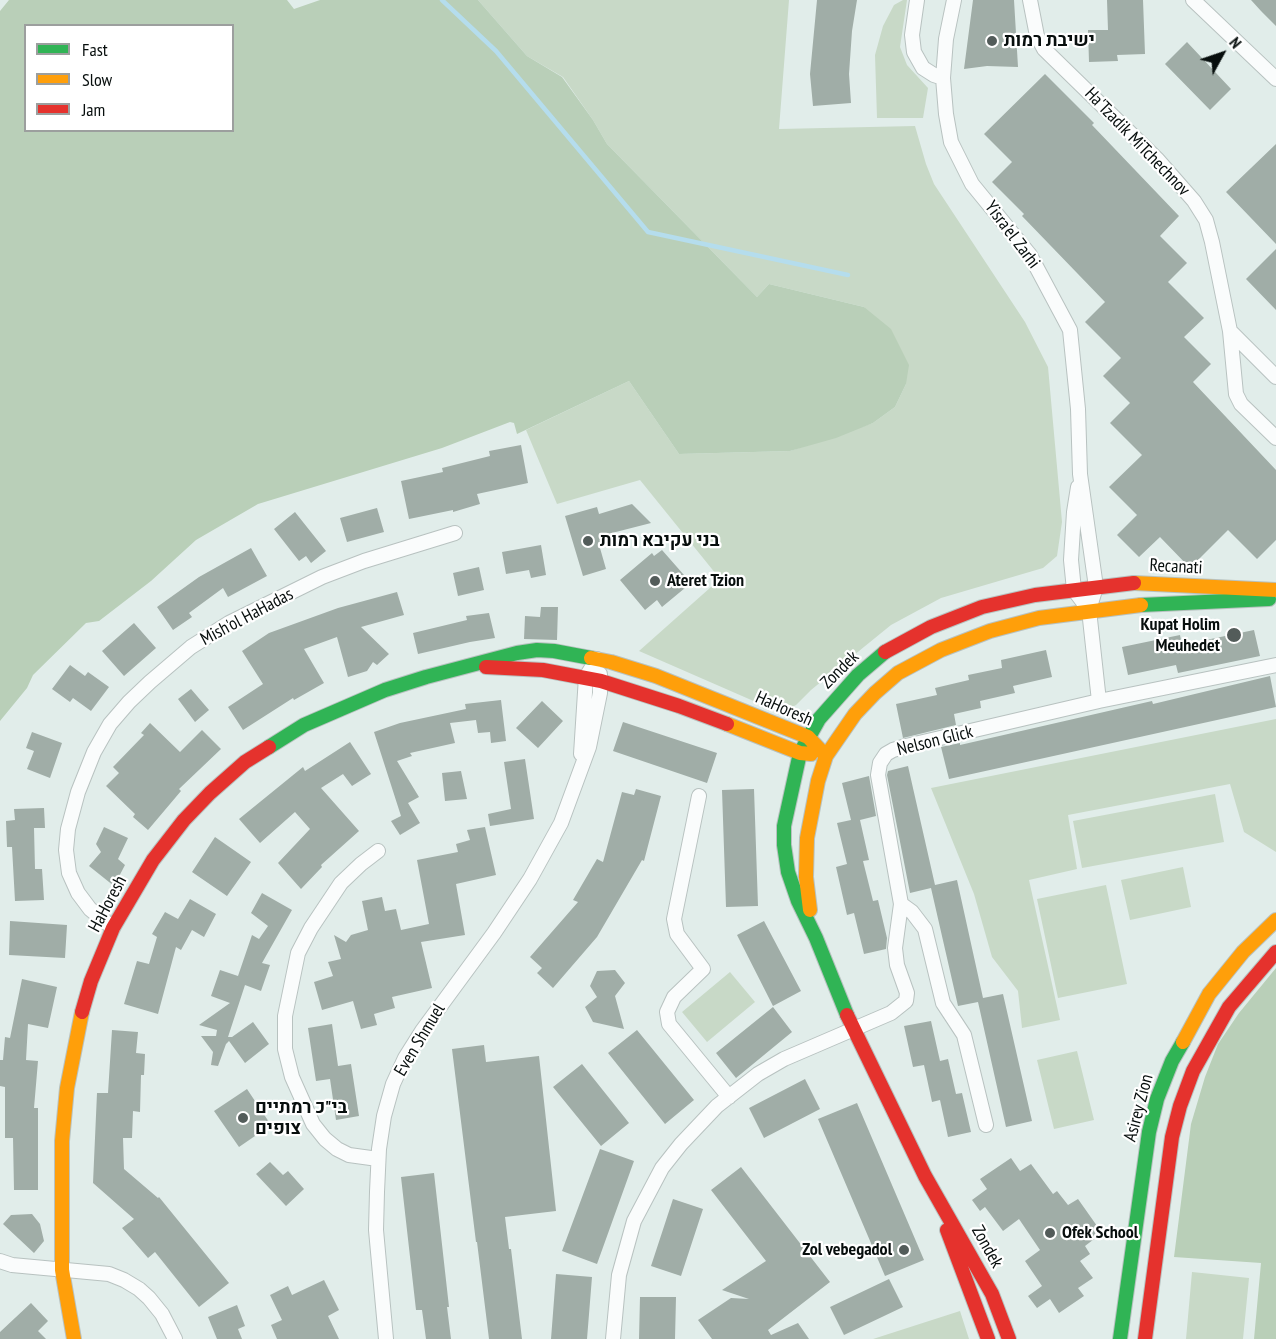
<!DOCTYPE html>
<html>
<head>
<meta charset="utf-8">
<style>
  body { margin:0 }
  #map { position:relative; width:1276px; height:1339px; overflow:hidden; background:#e1edea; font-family:"PT Sans Narrow",sans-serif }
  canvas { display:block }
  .legend { position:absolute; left:24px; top:24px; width:210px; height:108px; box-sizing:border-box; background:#fff; border:2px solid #9c9f9e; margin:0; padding:8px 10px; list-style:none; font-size:18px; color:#070e0d }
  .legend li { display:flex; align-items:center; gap:12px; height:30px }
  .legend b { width:30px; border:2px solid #9c9f9e }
  .north { position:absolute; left:1192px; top:24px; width:60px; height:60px; -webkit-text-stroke:4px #fff; paint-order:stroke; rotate:50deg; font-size:16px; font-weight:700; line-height:24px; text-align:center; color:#070e0d }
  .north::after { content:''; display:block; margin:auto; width:21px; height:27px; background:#070e0d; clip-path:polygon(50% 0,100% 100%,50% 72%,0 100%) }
</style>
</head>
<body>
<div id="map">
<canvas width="1276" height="1339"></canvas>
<ul class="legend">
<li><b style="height:8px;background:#30b455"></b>Fast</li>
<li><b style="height:8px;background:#ff9f0a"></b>Slow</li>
<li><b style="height:8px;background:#e5322d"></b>Jam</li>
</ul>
<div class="north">N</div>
</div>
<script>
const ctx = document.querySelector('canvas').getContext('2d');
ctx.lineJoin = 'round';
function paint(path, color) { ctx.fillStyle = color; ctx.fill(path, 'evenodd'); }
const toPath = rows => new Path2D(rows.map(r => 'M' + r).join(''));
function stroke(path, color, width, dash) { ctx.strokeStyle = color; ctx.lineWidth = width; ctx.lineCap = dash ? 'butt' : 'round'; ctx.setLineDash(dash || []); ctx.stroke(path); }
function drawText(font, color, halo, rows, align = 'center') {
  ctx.font = font + ' "PT Sans Narrow",Heebo,sans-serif'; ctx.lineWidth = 4.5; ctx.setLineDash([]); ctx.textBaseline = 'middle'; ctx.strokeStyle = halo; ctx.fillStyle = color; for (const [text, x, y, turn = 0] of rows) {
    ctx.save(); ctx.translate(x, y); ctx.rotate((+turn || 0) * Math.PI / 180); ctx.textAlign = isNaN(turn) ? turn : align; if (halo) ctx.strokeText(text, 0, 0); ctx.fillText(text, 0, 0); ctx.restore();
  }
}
const green = toPath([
  [478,0,789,0,779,129,915,126,926,164,934,184,1025,322,1048,367,1062,522,1057,556,1043,568,941,598,891,625,811,690,796,705,781,713,639,651,720,579,640,480,557,504,526,430,629,381,679,454,790,451,873,423,895,407,906,384,864,307,769,284,757,297,607,144,593,120,563,77,527,56],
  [903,0,907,0,900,47,907,65,928,88,923,118,877,118,875,55,883,26,894,5],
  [1276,719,1276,852,1244,832,1230,784,1068,815,1077,869,1029,880,1060,1020,1022,1028,1018,991,992,957,974,894,931,788],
  [1215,794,1224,842,1082,868,1073,821],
  [1183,867,1191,907,1130,920,1121,880],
  [1106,885,1127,984,1058,998,1037,899],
  [730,972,755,1002,707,1042,682,1012],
  [1077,1051,1094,1120,1054,1129,1037,1060],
  [1192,1272,1249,1278,1243,1339,1186,1339],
  [960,1311,969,1339,873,1339]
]);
const forest = toPath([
  [9,0,287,0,294,9,320,0,478,0,527,56,562,77,593,120,607,144,757,297,769,284,864,307,891,329,909,365,906,384,895,407,873,423,836,438,790,451,679,454,629,381,517,434,514,423,510,422,442,448,258,504,196,540,151,581,99,621,86,623,33,675,27,688,0,721,0,11],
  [26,26,232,26,232,130,26,130],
  [1276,968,1276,1339,1254,1339,1261,1263,1174,1257,1191,1124,1205,1077,1218,1044,1239,1013]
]);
const stream = toPath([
  [442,0,496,51,648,232,848,275]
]);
const building = toPath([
  [817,0,857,0,852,31,849,74,851,103,813,106,810,74],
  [973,0,1014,0,1018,67,987,66,964,69],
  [1107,0,1143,0,1145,54,1117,55,1118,61,1089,62,1088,30,1108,30],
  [1251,0,1276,0,1276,26,1261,11],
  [1187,42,1231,89,1210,110,1165,64],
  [1045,74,1094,123,1092,125,1179,216,1160,236,1187,263,1168,282,1204,318,1184,337,1211,364,1193,382,1276,470,1276,540,1257,559,1228,530,1190,568,1160,537,1139,557,1117,535,1137,515,1109,487,1142,455,1110,423,1130,403,1103,376,1121,358,1085,322,1105,302,1022,216,1024,214,992,182,1012,162,984,134],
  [1276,144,1276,244,1226,192],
  [1276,249,1276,310,1246,279],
  [521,445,528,483,477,494,480,504,453,512,453,510,409,519,401,481,443,472,442,468,490,456,489,451],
  [632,504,651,523,608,534,600,548,606,569,583,576,565,516,597,507,599,514],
  [377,508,384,532,347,542,340,518],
  [295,512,326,551,311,563,306,556,299,561,274,529],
  [541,545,546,575,531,578,529,570,506,574,502,552],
  [251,548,267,576,228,597,223,588,189,613,192,617,173,630,157,607,199,577],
  [662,550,691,583,662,607,657,600,645,610,620,580,652,553,654,556],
  [479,567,484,590,458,596,453,573],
  [397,592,404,615,361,627,389,654,377,665,373,662,367,671,348,677,337,637,304,649,324,683,294,700,293,698,243,730,228,707,263,684,242,651,269,633,338,608],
  [541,607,558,607,557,640,524,639,525,616,540,617],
  [489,613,495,638,470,642,418,654,413,633,467,620,466,616],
  [134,623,156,648,124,676,102,651],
  [1254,630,1260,656,1178,673,1176,665,1128,675,1122,647,1180,635,1182,645],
  [1046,650,1052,677,1013,686,1015,693,980,701,981,708,954,714,956,725,903,738,896,704,937,695,935,688,969,680,968,675,1002,668,1001,660],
  [70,665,85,676,88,672,109,687,91,711,73,698,70,702,52,689],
  [1270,676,1276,707,949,779,941,747,960,743,960,745,1152,701,1153,704],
  [191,689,209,710,195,722,178,699],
  [501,700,506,741,491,743,490,732,478,733,476,720,450,723,455,743,410,753,412,756,397,761,419,797,408,803,420,823,400,835,391,821,401,816,374,732,400,723,466,709,465,704],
  [542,701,563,721,538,748,516,728],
  [623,722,717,753,707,783,613,751],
  [150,723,180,752,202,730,221,749,179,789,181,791,148,830,133,817,135,814,106,786,119,773,113,767,144,735,141,733],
  [32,732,62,743,50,778,27,769,34,751,26,748],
  [350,742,371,774,352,786,343,774,321,788,359,831,321,865,322,867,301,889,278,863,310,829,295,812,260,843,239,819,303,767,305,771],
  [525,759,534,819,490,826,488,814,511,809,504,762],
  [908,766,935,885,957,880,983,998,1003,994,1032,1121,1006,1127,978,1002,958,1006,931,888,910,893,887,775,888,771],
  [461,771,467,799,445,801,442,773],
  [869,776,876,816,860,820,869,860,863,861,873,901,878,900,887,938,886,949,864,954,854,913,847,915,836,867,847,864,837,823,851,820,842,783],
  [636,789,661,796,644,861,642,860,597,937,553,988,537,973,542,968,530,957,578,902,573,900,597,859,603,862,622,792,634,795],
  [754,789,758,906,726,907,722,790],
  [44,808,45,828,34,828,35,869,42,869,44,900,15,901,12,847,7,847,6,821,15,820,14,809],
  [104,827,128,838,118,859,125,865,114,886,89,866,101,852,96,844],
  [485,827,496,875,456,884,465,935,421,942,432,988,392,997,395,1008,374,1014,377,1025,361,1029,353,1001,322,1010,314,982,333,976,328,962,341,959,334,935,346,942,351,935,368,930,362,901,382,897,385,911,396,909,401,930,429,924,417,860,458,852,456,844,470,840,467,830],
  [215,837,251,862,227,896,192,872],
  [262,893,292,910,262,963,270,965,261,991,245,985,228,1037,232,1037,253,1022,269,1044,245,1063,229,1041,226,1044,218,1066,211,1065,213,1052,201,1036,216,1036,217,1030,199,1025,230,1003,211,996,220,970,238,976,252,935,259,939,268,926,251,913],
  [190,899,216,914,204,937,192,930,181,950,176,947,158,1014,124,1004,137,961,149,964,157,937,152,934,165,912,178,919],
  [10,921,67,925,65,958,9,955],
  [764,921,801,991,773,1006,737,935],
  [615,970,625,983,615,996,624,1029,593,1022,585,1007,597,997,590,986,597,971],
  [22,979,57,987,48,1028,28,1024,26,1060,38,1061,34,1108,38,1108,38,1190,14,1190,13,1138,5,1138,5,1087,0,1086,0,1060,3,1060,5,1037,10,1038],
  [773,1007,792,1032,736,1078,716,1053],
  [931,1021,940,1061,948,1059,956,1094,962,1093,971,1132,948,1137,940,1100,932,1102,924,1065,913,1067,904,1026],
  [332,1024,338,1066,351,1064,359,1116,336,1120,330,1079,316,1081,308,1028],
  [112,1030,138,1032,136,1053,145,1054,144,1075,141,1075,140,1112,133,1111,132,1138,123,1138,124,1169,158,1198,159,1197,229,1283,199,1307,155,1252,148,1258,122,1228,134,1219,93,1183,97,1093,108,1093],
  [637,1030,694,1100,665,1124,608,1053],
  [484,1045,486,1062,539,1056,556,1211,505,1217,509,1249,511,1249,522,1339,489,1339,477,1242,476,1242,452,1049],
  [582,1064,629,1123,601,1146,553,1087],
  [805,1079,820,1109,764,1138,749,1108],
  [247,1089,271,1125,239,1147,214,1111],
  [857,1103,924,1260,885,1276,818,1119],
  [600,1149,634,1161,597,1264,562,1251],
  [1011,1158,1020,1171,1031,1164,1053,1194,1057,1191,1068,1205,1078,1199,1102,1233,1085,1246,1090,1254,1080,1261,1093,1278,1078,1288,1084,1296,1059,1313,1050,1299,1037,1308,1028,1296,1042,1286,1025,1261,1040,1250,1019,1219,1003,1231,985,1207,980,1211,972,1200,987,1189,980,1179],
  [270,1162,283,1175,288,1171,304,1189,286,1206,256,1174],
  [741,1167,830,1282,768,1330,771,1335,798,1323,809,1339,712,1339,698,1320,731,1298,749,1299,722,1290,766,1261,711,1190],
  [434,1173,449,1307,447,1307,451,1339,426,1339,422,1310,416,1310,401,1177],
  [673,1199,703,1209,681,1276,651,1266],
  [32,1214,40,1224,44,1241,34,1253,3,1224,11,1215],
  [556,1274,592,1277,587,1339,551,1339],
  [889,1279,903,1307,844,1335,830,1307],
  [324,1280,339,1310,328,1316,339,1339,277,1339,271,1325,282,1320,270,1295,288,1286,292,1295],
  [640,1297,676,1297,675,1339,639,1339],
  [31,1303,48,1321,38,1331,46,1339,0,1339,0,1332],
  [237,1305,245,1326,238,1329,242,1339,217,1339,208,1317]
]);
const street = toPath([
  [917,0,912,35,914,52,923,68,934,75,943,78],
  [954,0,946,39,943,78,946,114,951,142,972,184,1030,255,1070,330,1078,409,1080,474,1096,587,1089,610,1099,701],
  [1030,0,1037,36,1044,49,1158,160,1194,201,1206,220,1212,242,1230,331,1236,394,1241,404,1276,438],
  [1193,0,1276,79],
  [1230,331,1276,377],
  [1078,487,1074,512,1071,560,1074,590,1089,610],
  [581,754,586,677,597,659],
  [699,796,674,919,677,934,703,969,674,997,667,1012,669,1024,729,1097],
  [378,851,361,864,341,883,311,928,298,953,285,1016,285,1049,292,1077,313,1124,325,1139,337,1149,349,1155,378,1159],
  [901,904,912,912,925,929,943,1003,964,1035,986,1125],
  [113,928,90,909,78,893,69,873,66,850,68,829,78,792,94,752,110,724,129,702,150,682,191,647,229,623,322,577,364,561,455,533],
  [0,1261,12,1265,109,1274,124,1280,139,1289,149,1298,162,1314,175,1339],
  [386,1339,376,1230,377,1192,379,1149,384,1116,393,1084,405,1058,422,1031,494,933,530,879,561,823,589,747,600,693,600,674],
  [613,1339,619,1275,634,1221,662,1168,681,1144,717,1106,758,1074,784,1059,891,1013,906,1001,907,993,897,965,895,948,901,904,878,775,880,763,886,754,893,750,906,746,1099,701,1276,665]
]);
const fast = toPath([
  [1141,605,1269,599],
  [269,747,304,725,385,690,426,677,517,653,537,650,554,651,591,658],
  [847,1015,816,938,798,901,788,872,784,845,784,826,800,753,819,719,858,675,885,652],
  [1120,1339,1149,1132,1157,1099,1172,1061,1183,1042]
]);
const slow = toPath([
  [1134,583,1276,590],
  [591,658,611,662,656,676,808,737,826,756],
  [727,724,800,753,811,754],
  [810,910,806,877,807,838,818,781,826,756,855,714,875,693,898,673,941,650,990,631,1039,618,1141,605],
  [1183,1042,1209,994,1243,952,1276,920],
  [74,1339,62,1270,62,1141,67,1088,82,1012]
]);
const jam = toPath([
  [885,652,931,627,982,607,1035,595,1134,583],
  [486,667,543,670,601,681,679,706,727,724],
  [82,1012,91,981,113,928,153,860,184,820,210,793,245,762,269,747],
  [847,1015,925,1176,992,1294,1009,1339],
  [947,1230,988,1339],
  [1145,1339,1172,1137,1180,1106,1193,1071,1229,1007,1276,952]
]);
const markers = [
  [992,41,6,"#535c5a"],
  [588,541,6,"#535c5a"],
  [655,581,6,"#535c5a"],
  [1234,635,8,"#535c5a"],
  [243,1118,6,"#535c5a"],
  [1050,1233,6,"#535c5a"],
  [904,1250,6,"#535c5a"]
];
const poiNames = [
  ["ישיבת רמות",1004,41],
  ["בני עקיבא רמות",600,541],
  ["Ateret Tzion",667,581],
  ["Kupat Holim",1220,625,"right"],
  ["Meuhedet",1220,646,"right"],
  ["בי\"כ רמתיים",255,1108],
  ["צופים",255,1129],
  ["Ofek School",1062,1233],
  ["Zol vebegadol",892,1250,"right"]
];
const streetNames = [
  ["Ha'Tzadik MiTchechnov",1137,142,46],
  ["Yisra'el Zarhi",1012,235,53],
  ["Recanati",1176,567,3],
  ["Mish'ol HaHadas",247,617,-28],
  ["Zondek",840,670,-45],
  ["HaHoresh",784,709,24],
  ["Nelson Glick",935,741,-14],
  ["HaHoresh",108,904,-62],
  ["Even Shmuel",420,1040,-59],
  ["Asirey Zion",1139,1108,-75],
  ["Zondek",987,1247,61]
];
paint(green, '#c8d9c7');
paint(forest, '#b9cfb8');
stroke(stream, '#b5dded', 4.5);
paint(building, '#a0ada7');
stroke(street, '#b8c2c0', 16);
stroke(fast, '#b8c2c0', 16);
stroke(slow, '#b8c2c0', 16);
stroke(jam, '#b8c2c0', 16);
stroke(street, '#fafcfc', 14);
stroke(fast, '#30b455', 14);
stroke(slow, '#ff9f0a', 14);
stroke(jam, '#e5322d', 14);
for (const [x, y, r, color] of markers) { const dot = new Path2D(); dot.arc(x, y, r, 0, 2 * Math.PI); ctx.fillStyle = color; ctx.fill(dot); stroke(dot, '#fff', 2); }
drawText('bold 18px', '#070e0d', '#fff', poiNames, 'left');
drawText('18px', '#070e0d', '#fff', streetNames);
</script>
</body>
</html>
